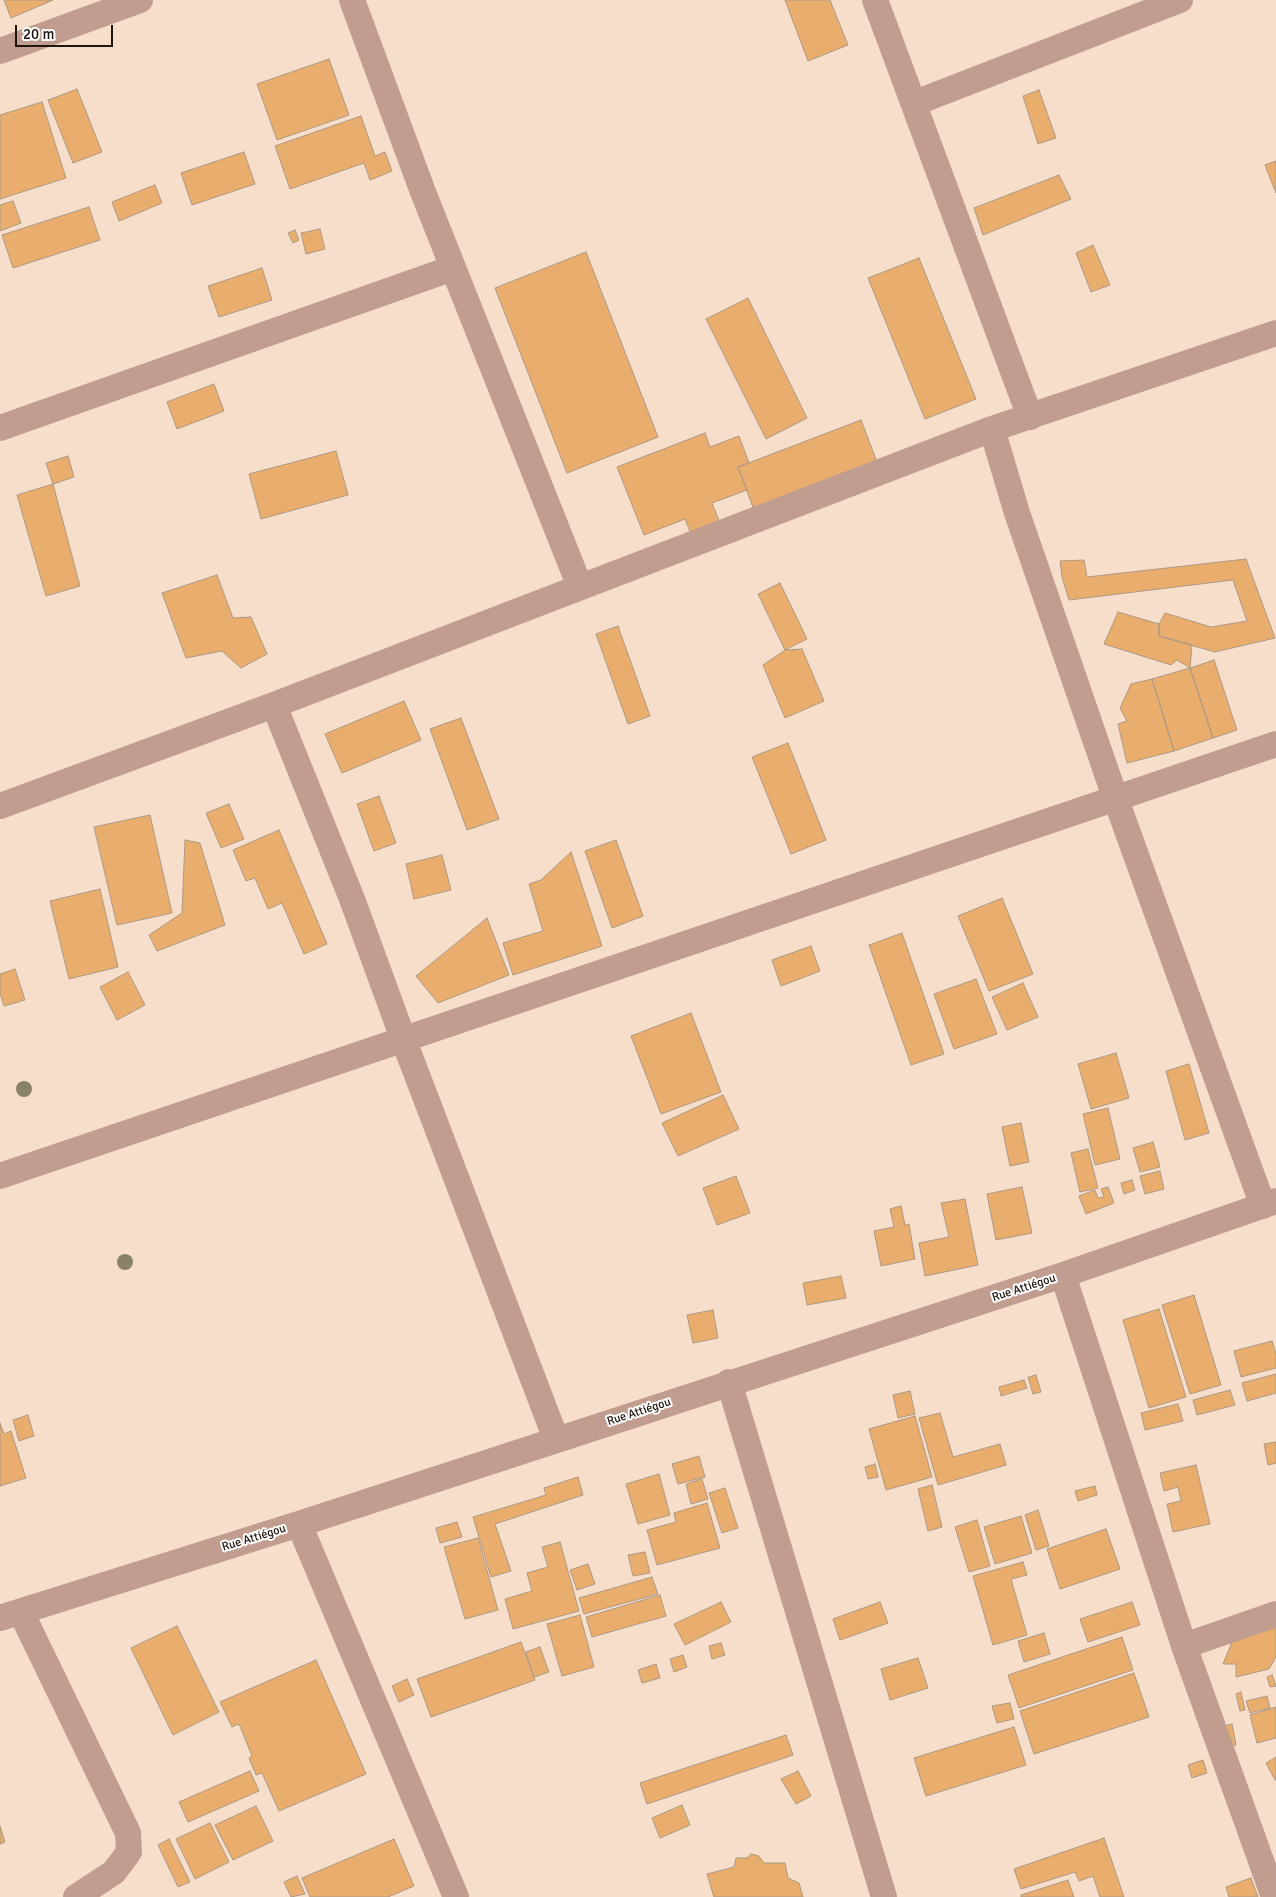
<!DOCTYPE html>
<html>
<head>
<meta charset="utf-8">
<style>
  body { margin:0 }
  #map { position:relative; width:1276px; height:1897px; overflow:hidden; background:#f6decb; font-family:Signika,sans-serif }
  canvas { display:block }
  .scale { position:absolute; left:15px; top:25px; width:98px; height:22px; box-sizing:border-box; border:2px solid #1e150e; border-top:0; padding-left:6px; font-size:15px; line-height:18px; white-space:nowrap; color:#1e150e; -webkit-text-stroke:4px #fff; paint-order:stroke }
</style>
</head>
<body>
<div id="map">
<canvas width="1276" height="1897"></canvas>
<div class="scale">20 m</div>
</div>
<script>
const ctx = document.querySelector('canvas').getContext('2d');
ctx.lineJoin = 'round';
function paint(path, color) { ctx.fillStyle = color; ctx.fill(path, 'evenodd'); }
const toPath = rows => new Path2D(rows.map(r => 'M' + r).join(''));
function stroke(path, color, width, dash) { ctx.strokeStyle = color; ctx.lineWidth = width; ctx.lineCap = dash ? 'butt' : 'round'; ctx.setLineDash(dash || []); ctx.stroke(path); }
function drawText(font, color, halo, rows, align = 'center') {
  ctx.font = font + ' Signika,sans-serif'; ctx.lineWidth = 4; ctx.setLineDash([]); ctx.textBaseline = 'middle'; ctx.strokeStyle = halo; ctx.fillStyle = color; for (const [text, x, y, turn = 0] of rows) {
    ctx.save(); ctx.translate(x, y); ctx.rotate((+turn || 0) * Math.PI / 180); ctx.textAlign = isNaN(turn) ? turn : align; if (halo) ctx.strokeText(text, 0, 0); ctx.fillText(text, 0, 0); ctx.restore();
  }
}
const building = toPath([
  [4,0,53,0,11,18,4,0],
  [785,0,830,0,848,45,808,61,785,0],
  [329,59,349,115,277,140,257,84,329,59],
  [77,89,102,152,73,163,48,100,77,89],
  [1039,90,1056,138,1038,144,1023,96,1039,90],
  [42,102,66,178,0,199,0,115,42,102],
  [361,116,375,156,385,152,392,171,370,180,364,163,290,189,275,146,361,116],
  [244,152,255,184,192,205,181,173,244,152],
  [1276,161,1276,193,1265,165,1276,161],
  [1059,175,1071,199,983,235,974,208,1059,175],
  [155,185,162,203,119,221,112,202,155,185],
  [13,201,21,223,0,231,0,205,13,201],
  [89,207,100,240,13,268,2,235,89,207],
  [320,229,325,249,306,254,301,233,320,229],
  [295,230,299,240,293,243,288,233,295,230],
  [1093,245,1110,285,1091,292,1076,253,1093,245],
  [586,252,658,437,567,473,495,288,586,252],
  [919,258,976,399,925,419,868,278,919,258],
  [262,268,272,300,219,317,208,286,262,268],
  [748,298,807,418,766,439,706,319,748,298],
  [214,384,224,411,177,429,167,402,214,384],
  [861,420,877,462,754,510,738,467,861,420],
  [705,433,710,447,739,436,749,463,738,467,747,490,712,503,720,523,691,534,685,519,644,535,617,467,705,433],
  [336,451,348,495,261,519,249,474,336,451],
  [68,456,74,477,53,484,46,463,68,456],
  [53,484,80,586,46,596,17,495,53,484],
  [1246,559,1275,638,1215,652,1159,636,1159,624,1165,613,1211,627,1247,621,1233,580,1069,600,1062,577,1060,561,1084,560,1087,577,1246,559],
  [217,575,233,618,251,617,267,654,241,668,222,651,186,658,162,593,217,575],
  [780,583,807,639,785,650,758,594,780,583],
  [1118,612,1159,624,1159,636,1192,645,1190,668,1177,660,1171,665,1104,644,1118,612],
  [618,626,650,716,628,724,596,634,618,626],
  [802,649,824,701,785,718,763,665,785,650,802,649],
  [1214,660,1237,730,1213,738,1190,668,1214,660],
  [1190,668,1213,738,1174,751,1152,679,1190,668],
  [1152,679,1174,751,1127,763,1118,724,1127,721,1120,708,1131,684,1152,679],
  [404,701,421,740,342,773,325,734,404,701],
  [461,718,499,819,467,830,430,729,461,718],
  [788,743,826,840,791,854,752,757,788,743],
  [379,796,396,843,374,851,357,804,379,796],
  [229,804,244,839,221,848,206,813,229,804],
  [150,815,172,913,117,925,94,827,150,815],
  [279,830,327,944,304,954,282,903,268,909,255,878,246,881,233,850,279,830],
  [185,840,200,843,225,925,157,951,149,935,182,913,185,840],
  [616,840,643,916,612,928,585,851,616,840],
  [571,852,602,946,513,975,503,943,543,931,529,884,541,880,571,852],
  [442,855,451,890,414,899,406,864,442,855],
  [100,889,118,967,69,979,50,901,100,889],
  [1002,898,1033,974,989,991,958,916,1002,898],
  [487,918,509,975,438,1003,416,976,487,918],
  [902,933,944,1054,911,1065,869,945,902,933],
  [811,946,820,971,781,986,772,960,811,946],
  [15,969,25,1000,4,1006,0,993,0,974,15,969],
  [128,972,145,1005,117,1020,100,987,128,972],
  [976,979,997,1034,954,1049,934,994,976,979],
  [1023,983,1038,1017,1007,1030,992,997,1023,983],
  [691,1013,721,1092,661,1114,631,1036,691,1013],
  [1116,1053,1129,1098,1091,1109,1078,1064,1116,1053],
  [1189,1064,1209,1133,1185,1140,1166,1071,1189,1064],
  [723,1095,739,1129,678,1156,662,1123,723,1095],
  [1108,1108,1120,1159,1095,1165,1083,1114,1108,1108],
  [1021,1123,1029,1162,1010,1166,1002,1127,1021,1123],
  [1153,1142,1160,1167,1140,1172,1133,1148,1153,1142],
  [1088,1149,1098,1188,1080,1192,1071,1153,1088,1149],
  [1160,1171,1164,1189,1145,1194,1140,1176,1160,1171],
  [736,1176,750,1213,717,1225,703,1188,736,1176],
  [1132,1180,1135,1190,1124,1194,1121,1183,1132,1180],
  [1022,1187,1032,1233,996,1240,987,1194,1022,1187],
  [1108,1187,1114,1203,1086,1214,1079,1196,1095,1190,1098,1198,1104,1197,1101,1189,1108,1187],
  [965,1199,978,1265,925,1276,919,1243,949,1237,941,1203,965,1199],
  [901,1206,905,1225,909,1224,915,1259,881,1266,874,1231,894,1227,890,1209,901,1206],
  [841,1276,846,1298,807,1305,803,1283,841,1276],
  [1194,1295,1221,1385,1190,1394,1162,1305,1194,1295],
  [1159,1309,1186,1397,1149,1408,1123,1320,1159,1309],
  [713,1310,718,1338,693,1343,687,1315,713,1310],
  [1272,1341,1276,1354,1276,1368,1241,1377,1234,1351,1272,1341],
  [1276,1374,1276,1393,1247,1401,1242,1383,1276,1374],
  [1036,1375,1041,1392,1033,1394,1028,1377,1036,1375],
  [1024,1380,1027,1388,1001,1396,999,1387,1024,1380],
  [1230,1390,1235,1405,1197,1415,1193,1400,1230,1390],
  [910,1391,915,1414,898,1418,893,1395,910,1391],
  [1178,1404,1183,1421,1145,1430,1141,1413,1178,1404],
  [940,1413,953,1457,1000,1444,1006,1465,938,1485,919,1418,940,1413],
  [28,1415,34,1436,19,1441,13,1420,28,1415],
  [915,1416,932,1477,886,1490,869,1429,915,1416],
  [0,1423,4,1434,11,1431,26,1478,0,1486,0,1423],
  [1276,1442,1276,1463,1268,1465,1264,1444,1276,1442],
  [699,1456,705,1477,678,1484,672,1464,699,1456],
  [875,1464,878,1477,868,1479,865,1467,875,1464],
  [1196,1465,1210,1524,1173,1532,1167,1504,1181,1501,1178,1487,1164,1491,1160,1473,1196,1465],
  [659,1474,670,1515,638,1524,626,1484,659,1474],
  [578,1477,583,1495,495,1524,511,1571,491,1577,473,1517,546,1495,544,1488,578,1477],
  [702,1479,708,1499,691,1504,686,1484,702,1479],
  [932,1485,942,1527,928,1531,918,1489,932,1485],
  [1095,1486,1097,1495,1078,1501,1075,1491,1095,1486],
  [725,1488,738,1528,722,1533,709,1493,725,1488],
  [707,1503,720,1548,657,1565,647,1530,676,1522,674,1513,707,1503],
  [1038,1510,1049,1546,1036,1550,1025,1515,1038,1510],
  [1021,1516,1032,1553,995,1564,984,1527,1021,1516],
  [977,1520,990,1566,969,1572,955,1527,977,1520],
  [457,1522,462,1537,440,1543,436,1528,457,1522],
  [1106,1529,1120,1569,1060,1589,1047,1549,1106,1529],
  [478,1538,498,1610,465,1619,444,1547,478,1538],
  [560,1542,579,1611,513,1629,505,1599,532,1591,527,1573,548,1567,542,1547,560,1542],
  [645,1552,650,1573,633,1576,628,1555,645,1552],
  [1023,1562,1027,1575,1011,1579,1027,1635,993,1645,973,1576,1023,1562],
  [588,1564,595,1584,577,1590,570,1570,588,1564],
  [652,1577,658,1594,584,1614,579,1598,652,1577],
  [660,1595,666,1616,592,1637,586,1617,660,1595],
  [721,1602,731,1622,685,1645,674,1624,721,1602],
  [880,1602,888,1623,840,1640,833,1619,880,1602],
  [1132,1602,1140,1625,1088,1642,1080,1619,1132,1602],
  [580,1615,594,1667,562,1676,547,1624,580,1615],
  [177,1626,219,1712,173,1735,131,1648,177,1626],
  [1276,1627,1276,1657,1269,1669,1236,1677,1236,1664,1223,1664,1232,1642,1276,1627],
  [1044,1633,1050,1654,1024,1662,1018,1641,1044,1633],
  [1122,1637,1133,1670,1019,1708,1008,1675,1122,1637],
  [521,1642,535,1680,431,1717,417,1679,521,1642],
  [721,1643,725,1655,712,1659,709,1646,721,1643],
  [540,1647,549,1672,534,1677,526,1652,540,1647],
  [683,1655,687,1667,674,1672,670,1659,683,1655],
  [918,1658,928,1688,890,1700,881,1669,918,1658],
  [316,1660,366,1774,279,1811,262,1773,256,1775,249,1758,252,1756,239,1724,232,1727,220,1702,316,1660],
  [656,1664,660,1678,642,1683,638,1670,656,1664],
  [1134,1673,1149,1717,1034,1754,1020,1711,1134,1673],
  [1272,1675,1276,1686,1270,1687,1267,1677,1272,1675],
  [407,1679,414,1695,399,1702,392,1686,407,1679],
  [1241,1692,1245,1710,1240,1711,1236,1694,1241,1692],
  [1267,1696,1270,1708,1250,1713,1246,1701,1267,1696],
  [1010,1703,1014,1719,997,1723,992,1706,1010,1703],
  [1276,1707,1276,1738,1257,1743,1250,1715,1276,1707],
  [1232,1724,1236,1745,1225,1747,1220,1727,1232,1724],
  [1014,1727,1026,1765,926,1796,914,1758,1014,1727],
  [786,1735,793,1755,647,1804,640,1783,786,1735],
  [1276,1757,1276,1780,1275,1780,1266,1763,1276,1757],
  [1203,1760,1207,1773,1192,1778,1188,1765,1203,1760],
  [250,1771,259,1791,188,1822,179,1802,250,1771],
  [798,1771,811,1796,796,1804,781,1779,798,1771],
  [682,1805,690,1825,660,1838,652,1818,682,1805],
  [256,1806,273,1841,233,1860,215,1825,256,1806],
  [210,1823,229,1862,195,1879,176,1839,210,1823],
  [0,1826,5,1842,0,1844,0,1826],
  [1104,1838,1124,1897,1100,1897,1093,1876,1079,1881,1075,1872,1021,1889,1014,1869,1104,1838],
  [169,1839,190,1882,178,1887,158,1845,169,1839],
  [394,1839,414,1886,388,1897,310,1897,302,1878,394,1839],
  [751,1854,759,1856,764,1863,785,1863,788,1878,799,1883,803,1897,714,1897,707,1874,734,1867,736,1858,747,1858,751,1854],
  [297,1876,305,1894,291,1897,284,1882,297,1876],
  [1251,1878,1258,1897,1229,1897,1226,1887,1251,1878],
  [1068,1880,1074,1897,1021,1897,1021,1895,1068,1880]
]);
const street = toPath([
  [352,0,423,192,580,587],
  [875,0,1030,417],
  [0,51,140,0],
  [915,103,1180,0],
  [0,428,453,268],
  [992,429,1017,513,1115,797,1263,1206],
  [274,705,352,899,404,1041,556,1439],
  [0,806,274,705,992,429,1276,333],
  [0,1176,1276,744],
  [1063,1275,1184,1646,1274,1897],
  [729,1382,884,1897],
  [299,1524,456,1897],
  [21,1612,128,1833,129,1852,114,1872,76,1897],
  [0,1618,299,1524,1063,1275,1276,1201],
  [1184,1646,1276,1614]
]);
const trees = [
  [24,1089],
  [125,1262]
];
const streetNames = [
  ["Rue Attiégou",1024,1288,-18],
  ["Rue Attiégou",639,1412,-18],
  ["Rue Attiégou",254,1538,-17]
];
paint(building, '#e9ae6e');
stroke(building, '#ac9883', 1);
stroke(street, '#c19d8f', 26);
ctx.fillStyle = '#888266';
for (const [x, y] of trees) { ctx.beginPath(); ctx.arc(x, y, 8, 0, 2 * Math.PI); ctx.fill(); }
drawText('12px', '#1e150e', '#fff', streetNames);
</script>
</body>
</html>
